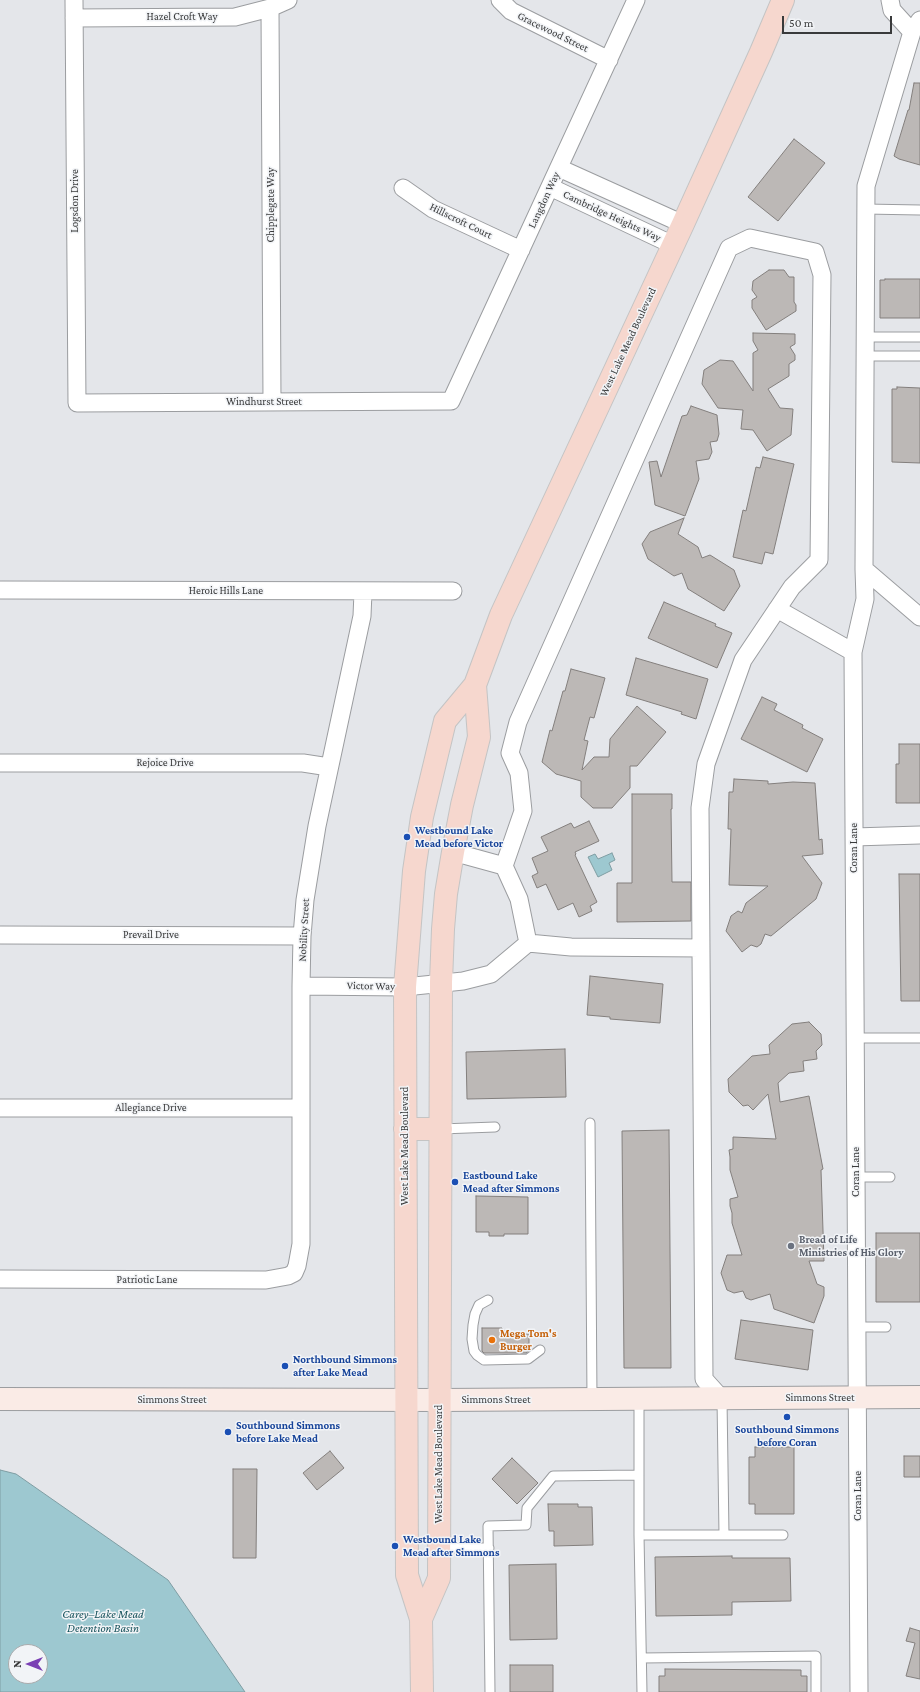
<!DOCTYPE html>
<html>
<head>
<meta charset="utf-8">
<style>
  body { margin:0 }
  #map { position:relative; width:920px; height:1692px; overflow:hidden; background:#e4e6ea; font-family:"Crimson Pro",serif }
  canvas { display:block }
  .north { position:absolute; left:8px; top:1644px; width:40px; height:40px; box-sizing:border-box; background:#f2f4f7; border:1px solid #a8aaac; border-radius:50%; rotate:270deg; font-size:11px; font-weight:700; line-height:16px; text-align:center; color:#393a3b }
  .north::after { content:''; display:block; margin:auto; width:14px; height:18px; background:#7a3fb4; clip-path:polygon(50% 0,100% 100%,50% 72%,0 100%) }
  .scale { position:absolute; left:782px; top:16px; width:110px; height:18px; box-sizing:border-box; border:2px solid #393a3b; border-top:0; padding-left:5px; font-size:12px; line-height:14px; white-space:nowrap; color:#393a3b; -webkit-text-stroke:3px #f2f4f7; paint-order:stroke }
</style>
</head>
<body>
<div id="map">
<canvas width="920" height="1692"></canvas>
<div class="north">N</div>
<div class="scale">50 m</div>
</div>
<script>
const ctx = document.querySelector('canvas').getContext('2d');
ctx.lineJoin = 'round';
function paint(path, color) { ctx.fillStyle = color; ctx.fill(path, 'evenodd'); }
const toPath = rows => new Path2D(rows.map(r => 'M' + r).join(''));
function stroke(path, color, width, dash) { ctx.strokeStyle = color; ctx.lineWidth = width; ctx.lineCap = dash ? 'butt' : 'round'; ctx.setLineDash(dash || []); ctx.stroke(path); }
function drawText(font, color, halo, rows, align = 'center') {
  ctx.font = font + ' "Crimson Pro",serif'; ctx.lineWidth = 3; ctx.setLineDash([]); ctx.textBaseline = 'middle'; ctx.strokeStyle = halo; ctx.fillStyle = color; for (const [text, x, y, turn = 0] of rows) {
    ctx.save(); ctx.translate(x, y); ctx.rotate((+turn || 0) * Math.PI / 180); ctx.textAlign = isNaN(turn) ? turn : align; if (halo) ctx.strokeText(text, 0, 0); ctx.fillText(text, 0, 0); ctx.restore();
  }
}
const water = toPath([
  [612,853,615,860,609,863,612,870,598,877,588,857,595,854,598,859,612,853],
  [0,1470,16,1474,168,1580,245,1692,0,1692,0,1470],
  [16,1652,40,1652,40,1676,16,1676,16,1652]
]);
const building = toPath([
  [914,83,920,83,920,165,899,159,894,156,908,110,909,110,914,83],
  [794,139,825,163,778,221,748,197,794,139],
  [769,270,784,270,789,277,794,277,794,302,796,305,796,311,766,330,752,308,752,300,757,297,752,290,753,281,769,270],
  [885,279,920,279,920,318,880,318,880,280,885,280,885,279],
  [753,333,795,334,795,344,790,347,795,355,795,360,789,364,789,376,768,389,780,408,793,409,791,435,767,451,753,430,741,429,743,410,718,408,702,384,704,370,720,360,733,361,753,391,753,353,758,350,753,341,753,333],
  [897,387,920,388,920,463,892,462,892,389,897,389,897,387],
  [691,406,717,415,719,434,717,441,710,442,712,452,709,459,696,461,699,479,685,516,655,505,649,462,657,461,661,477,682,416,687,415,691,406],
  [763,457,794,464,773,554,765,552,762,564,733,557,743,510,746,511,756,467,760,468,763,457],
  [684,518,678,534,698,547,702,558,710,555,734,570,740,586,724,611,688,589,682,573,674,576,648,559,642,544,650,532,684,518],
  [664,602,716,624,715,626,732,633,717,668,648,638,664,602],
  [636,658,708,679,696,719,681,714,682,712,626,695,636,658],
  [571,669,605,678,594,718,590,717,584,740,588,741,582,770,594,757,609,757,610,739,637,706,666,732,637,766,630,766,630,788,612,808,593,808,581,797,581,781,556,774,542,762,550,730,552,731,563,691,565,691,571,669],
  [762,697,777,704,774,710,803,725,802,728,823,739,807,772,741,739,762,697],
  [899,744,920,744,920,803,896,803,896,764,899,764,899,744],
  [734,779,768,781,768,784,793,782,815,783,819,840,822,839,823,854,802,856,822,883,816,899,771,936,765,934,761,944,757,947,751,945,742,952,726,931,731,916,738,911,742,913,746,903,768,886,729,885,731,829,728,829,729,792,733,792,734,779],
  [632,794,672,794,672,809,671,809,672,882,691,882,691,921,617,922,617,883,632,883,632,794],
  [589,821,599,841,575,852,576,854,575,855,597,902,590,906,592,911,579,917,573,903,558,910,546,884,537,888,532,876,538,873,532,858,548,851,541,837,571,823,574,828,589,821],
  [899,874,920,874,920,1001,901,1001,899,874],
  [590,976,663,984,660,1023,610,1019,610,1017,587,1015,590,976],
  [809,1022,821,1034,822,1045,816,1051,817,1059,803,1061,804,1071,789,1073,778,1083,780,1102,809,1096,823,1169,821,1170,824,1261,809,1261,817,1284,824,1287,824,1296,814,1323,774,1309,770,1294,751,1300,746,1298,743,1291,734,1293,727,1290,721,1273,727,1255,742,1255,732,1223,732,1213,730,1206,730,1199,738,1197,730,1170,730,1157,729,1150,733,1149,733,1137,776,1139,768,1094,753,1110,748,1105,743,1106,729,1092,728,1079,752,1056,770,1054,769,1045,792,1024,809,1022],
  [565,1049,566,1097,467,1099,466,1052,565,1049],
  [669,1130,671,1368,624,1368,622,1131,669,1130],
  [476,1196,528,1197,528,1234,504,1234,504,1236,489,1236,489,1232,476,1232,476,1196],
  [876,1233,920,1233,920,1302,876,1302,876,1233],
  [741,1320,813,1330,808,1370,735,1359,741,1320],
  [482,1328,502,1328,502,1331,507,1331,507,1334,529,1334,529,1351,526,1353,484,1353,482,1351,482,1328],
  [755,1447,794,1447,794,1514,755,1514,755,1504,749,1504,749,1457,755,1457,755,1447],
  [330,1451,344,1468,317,1490,303,1473,330,1451],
  [904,1456,920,1456,920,1477,904,1477,904,1456],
  [512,1458,538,1483,517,1504,492,1479,512,1458],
  [233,1469,257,1469,256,1558,233,1558,233,1469],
  [548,1504,578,1504,578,1507,592,1507,593,1545,554,1546,554,1531,549,1531,548,1504],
  [732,1556,732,1558,790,1558,791,1601,732,1602,732,1615,656,1616,655,1557,732,1556],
  [556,1564,557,1639,510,1640,509,1565,556,1564],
  [910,1628,920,1631,920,1679,906,1676,915,1643,906,1641,910,1628],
  [510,1665,553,1665,553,1692,510,1692,510,1665],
  [665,1669,801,1670,801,1676,807,1676,807,1692,659,1692,659,1676,665,1676,665,1669]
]);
const service = toPath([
  [865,209,920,210],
  [865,337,920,337],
  [865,356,920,356],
  [856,1038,920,1038],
  [590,1123,592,1399],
  [441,1129,495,1127],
  [856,1177,890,1177],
  [488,1300,479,1305,475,1314,473,1325,472,1339,474,1351,477,1355,484,1360,528,1359,540,1350],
  [856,1327,886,1327],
  [639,1399,639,1535,642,1692],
  [639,1535,724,1535,722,1399],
  [724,1535,783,1535],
  [439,1548,489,1548],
  [642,1658,816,1656,816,1692],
  [490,1692,488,1526,526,1525,527,1508,553,1476,639,1475]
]);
const minor = toPath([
  [74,0,77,403,451,401,636,0],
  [500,0,511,11,609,60],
  [890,0,892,10,912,32],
  [270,8,272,402],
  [74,18,235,17,270,8,288,0],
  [920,20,912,32,866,186,864,569,920,617],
  [559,168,683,224],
  [550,187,673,245],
  [403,188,433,209,521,250],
  [0,590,453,591],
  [777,609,853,652],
  [0,763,303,763,329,767],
  [854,837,920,835],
  [453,852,504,866,523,811,519,773,510,753,518,722,729,248,750,238,815,252,822,275,819,560,792,587,743,660,706,764,700,808,704,1379,722,1399],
  [504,866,519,899,528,943],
  [0,935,302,936],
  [301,986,405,987,463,981,491,974,528,943,571,947,701,948],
  [0,1108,301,1108],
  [0,1279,266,1280,288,1276,294,1273,297,1266,301,1244,301,986,302,936,305,900,317,826,362,616,363,592],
  [859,1692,853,652,865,599,864,569]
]);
const secondary = toPath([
  [0,1399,440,1400,920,1397]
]);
const primary = toPath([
  [405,1129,441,1129],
  [421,1619,439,1578,441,982,443,929,446,894,453,852,462,805,479,737,475,685],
  [422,1692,421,1619,407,1575,405,987,414,871,422,817,445,721,475,685,501,615,683,224,761,52,783,0]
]);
const markers = [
  [407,837,4,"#1a4fb4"],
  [455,1182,4,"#1a4fb4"],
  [791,1246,4,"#6b7280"],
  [492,1340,4,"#e8710a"],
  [285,1366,4,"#1a4fb4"],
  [787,1417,4,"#1a4fb4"],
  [228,1432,4,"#1a4fb4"],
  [395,1546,4,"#1a4fb4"]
];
const streetNames = [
  ["Hazel Croft Way",182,17],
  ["Gracewood Street",553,32,26],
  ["Langdon Way",544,200,-65],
  ["Logsdon Drive",75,201,-90],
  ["Chipplegate Way",271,205,-90],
  ["Cambridge Heights Way",612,216,25],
  ["Hillscroft Court",461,221,26],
  ["West Lake Mead Boulevard",628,342,-65],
  ["Windhurst Street",264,402],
  ["Heroic Hills Lane",226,591],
  ["Rejoice Drive",165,763],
  ["Coran Lane",854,848,-90],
  ["Nobility Street",304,930,-87],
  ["Prevail Drive",151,935],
  ["Victor Way",371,986,1],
  ["Allegiance Drive",151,1108],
  ["West Lake Mead Boulevard",405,1146,-90],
  ["Coran Lane",856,1172,-90],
  ["Patriotic Lane",147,1280],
  ["Simmons Street",820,1398],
  ["Simmons Street",172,1400],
  ["Simmons Street",496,1400],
  ["West Lake Mead Boulevard",439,1464,-90],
  ["Coran Lane",858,1496,-90]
];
const transitNames = [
  ["Westbound Lake",415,831],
  ["Mead before Victor",415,844],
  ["Eastbound Lake",463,1176],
  ["Mead after Simmons",463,1189],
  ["Northbound Simmons",293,1360],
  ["after Lake Mead",293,1373],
  ["Southbound Simmons",236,1426],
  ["before Lake Mead",236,1439],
  ["Southbound Simmons",787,1430,"center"],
  ["before Coran",787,1443,"center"],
  ["Westbound Lake",403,1540],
  ["Mead after Simmons",403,1553]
];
const worshipNames = [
  ["Bread of Life",799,1240],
  ["Ministries of His Glory",799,1253]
];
const foodNames = [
  ["Mega Tom's",500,1334],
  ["Burger",500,1347]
];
const waterNames = [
  ["Carey–Lake Mead",103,1614],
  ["Detention Basin",103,1628]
];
paint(water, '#9dc8d0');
stroke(water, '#7f9da3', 1);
paint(building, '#bcb8b6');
stroke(building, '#837f7d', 1);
stroke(service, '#9b9da0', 11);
stroke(minor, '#9b9da0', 19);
stroke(secondary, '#9b9da0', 24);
stroke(primary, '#c4c4c4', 24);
stroke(service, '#fff', 9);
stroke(minor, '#fff', 17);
stroke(secondary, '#faebe6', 22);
stroke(primary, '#f6d7ce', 22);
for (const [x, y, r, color] of markers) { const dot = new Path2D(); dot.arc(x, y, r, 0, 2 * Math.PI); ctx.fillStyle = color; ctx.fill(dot); stroke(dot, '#f2f4f7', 1.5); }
drawText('11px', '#393a3b', '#f2f4f7', streetNames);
drawText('bold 11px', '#164399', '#f2f4f7', transitNames, 'left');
drawText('bold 11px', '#5b616d', '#f2f4f7', worshipNames, 'left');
drawText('bold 11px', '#c56008', '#f2f4f7', foodNames, 'left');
drawText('italic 12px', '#16525b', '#f2f4f7', waterNames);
</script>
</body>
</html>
